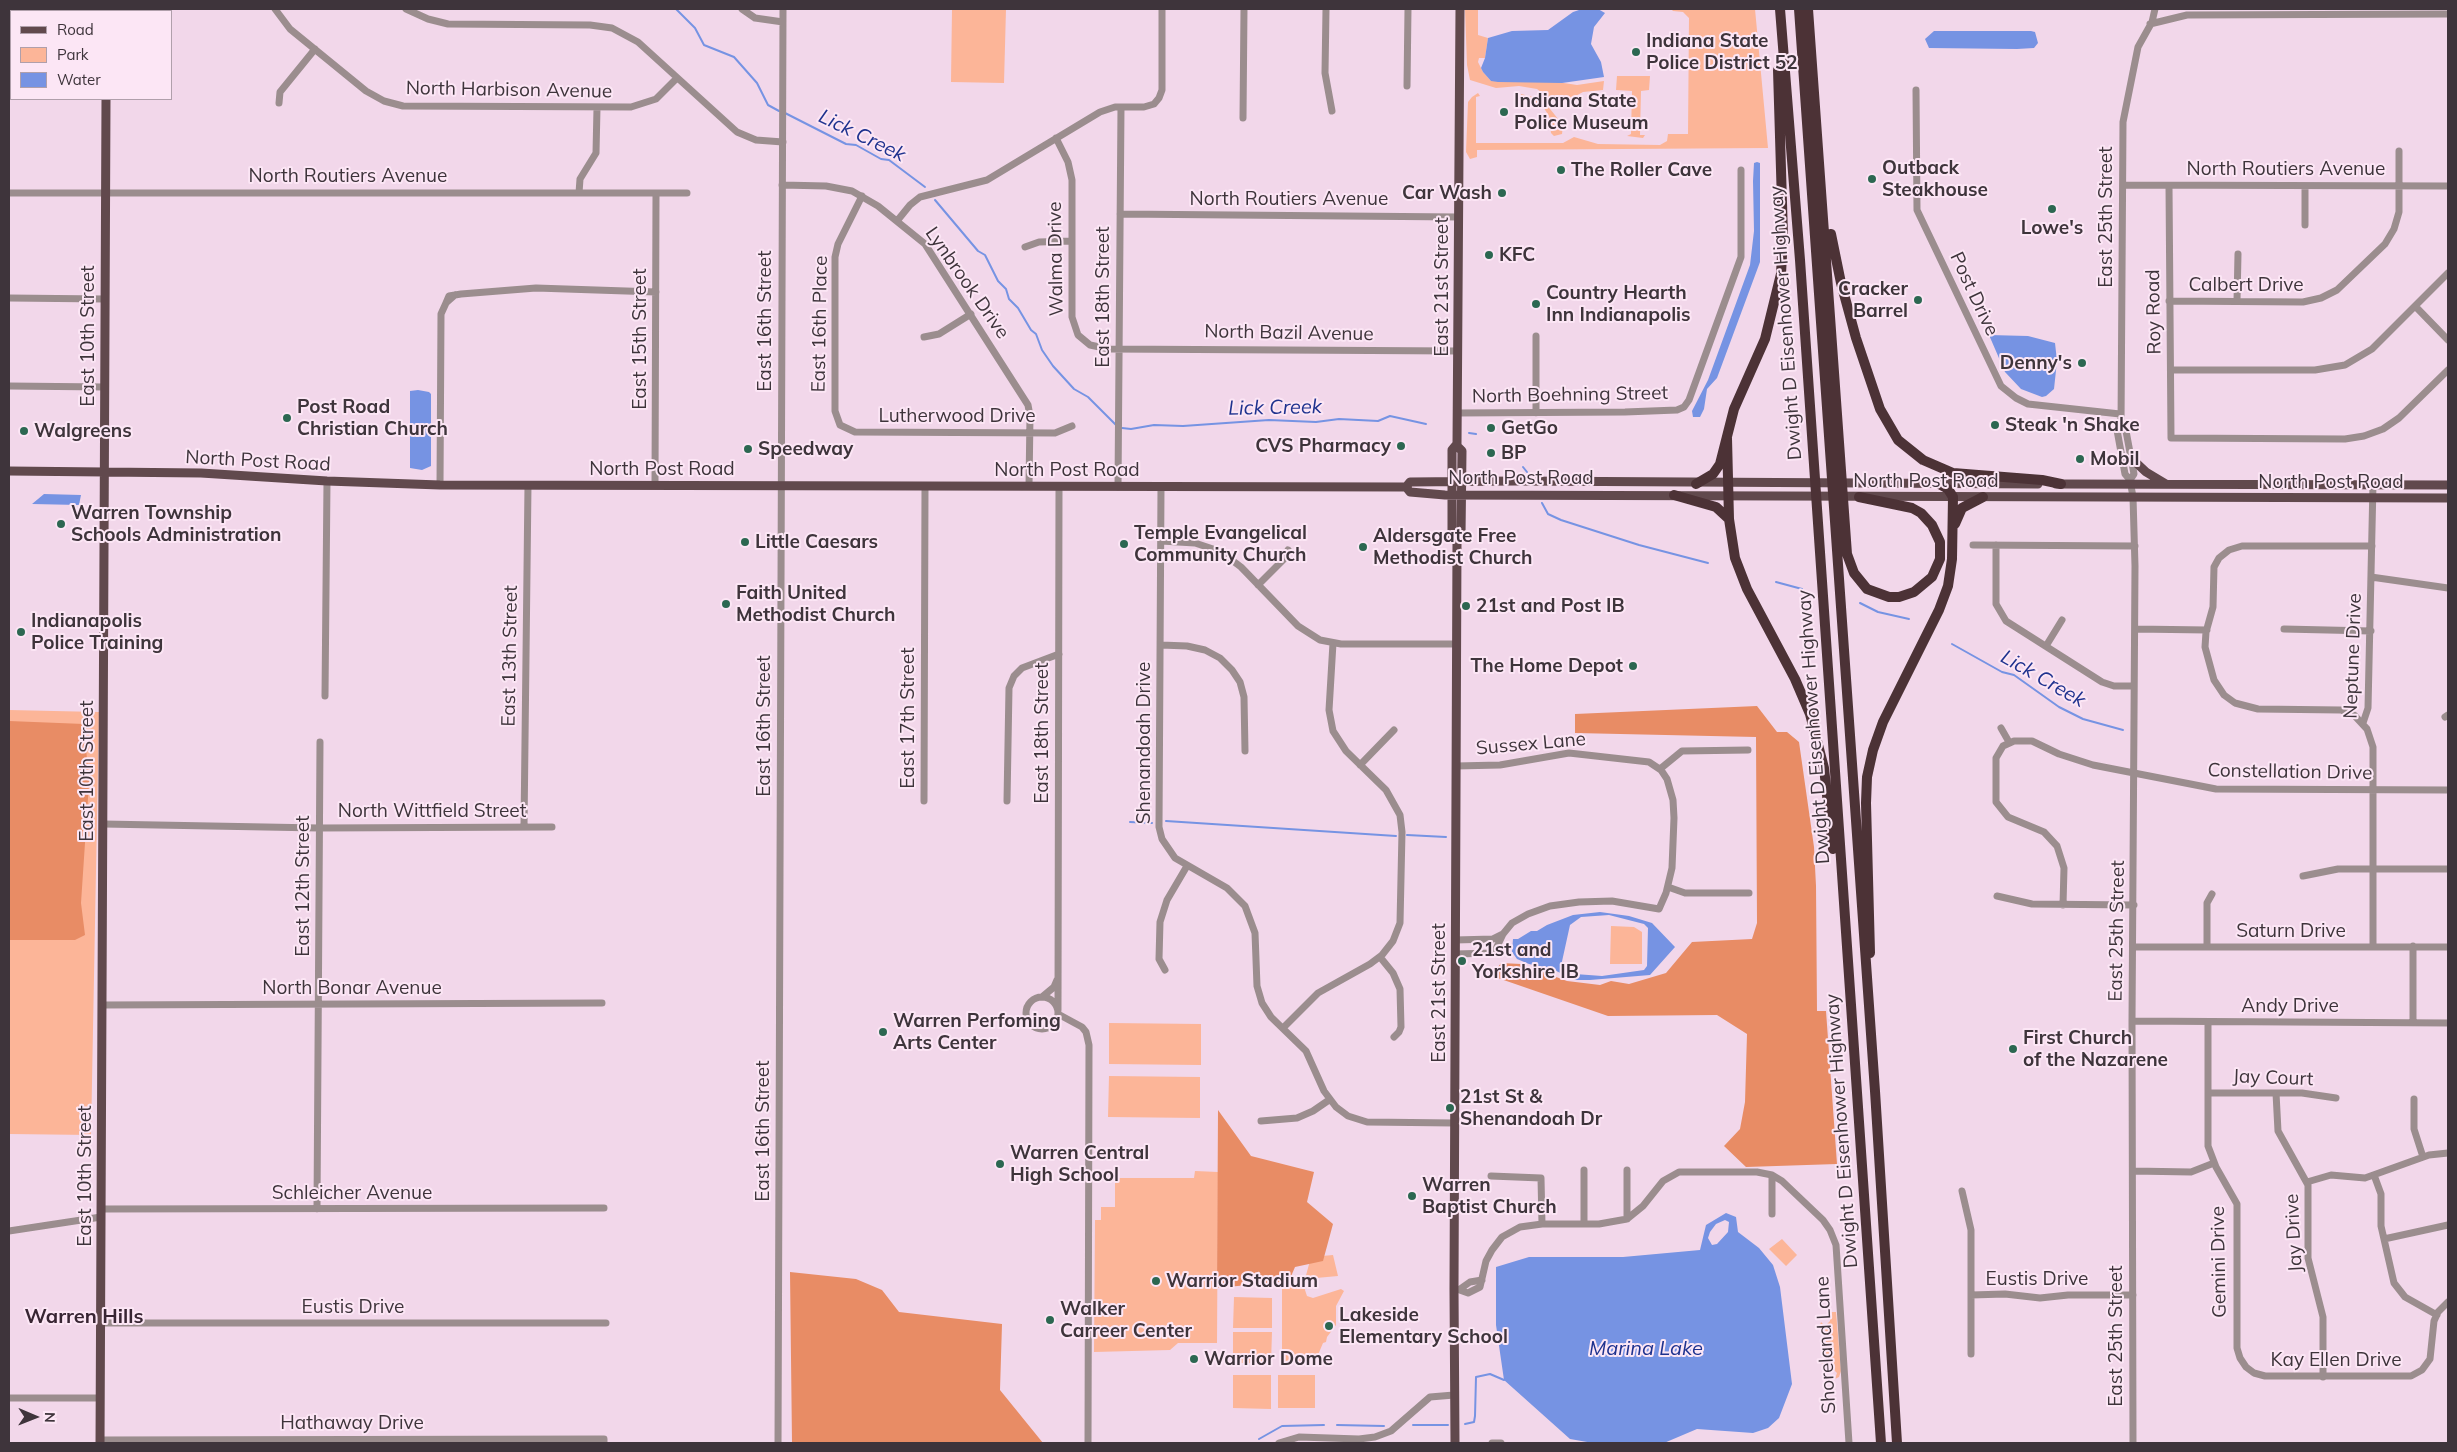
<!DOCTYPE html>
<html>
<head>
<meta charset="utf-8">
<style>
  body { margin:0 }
  #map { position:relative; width:2457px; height:1452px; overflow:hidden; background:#f2d7ea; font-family:Mulish,sans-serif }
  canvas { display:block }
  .frame { position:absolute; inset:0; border:10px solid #3e343b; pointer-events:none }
  .legend { position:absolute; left:10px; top:10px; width:162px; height:90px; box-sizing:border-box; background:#fce6f5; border:1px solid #b09fab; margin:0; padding:6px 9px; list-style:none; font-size:15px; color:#3e343b }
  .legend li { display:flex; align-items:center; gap:10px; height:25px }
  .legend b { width:25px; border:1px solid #b09fab }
  .north { position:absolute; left:10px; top:1392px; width:50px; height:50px; -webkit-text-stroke:4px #fce6f5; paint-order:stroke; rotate:91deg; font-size:14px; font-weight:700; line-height:20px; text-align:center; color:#3e343b }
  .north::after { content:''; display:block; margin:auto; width:18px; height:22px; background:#3e343b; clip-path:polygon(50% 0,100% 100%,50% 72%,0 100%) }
</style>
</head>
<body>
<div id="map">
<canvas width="2457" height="1452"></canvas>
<div class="frame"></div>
<ul class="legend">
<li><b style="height:6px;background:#61494d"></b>Road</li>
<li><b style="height:14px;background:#fcb598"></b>Park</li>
<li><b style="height:14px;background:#7693e3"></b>Water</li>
</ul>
<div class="north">N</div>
</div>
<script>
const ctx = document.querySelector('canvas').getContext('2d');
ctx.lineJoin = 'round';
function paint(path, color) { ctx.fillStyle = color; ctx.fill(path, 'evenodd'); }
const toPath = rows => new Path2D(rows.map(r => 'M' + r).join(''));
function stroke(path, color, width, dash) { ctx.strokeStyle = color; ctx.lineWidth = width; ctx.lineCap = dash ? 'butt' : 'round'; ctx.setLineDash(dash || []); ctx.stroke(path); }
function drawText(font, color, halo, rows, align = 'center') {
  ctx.font = font + ' Mulish,sans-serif'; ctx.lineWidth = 4; ctx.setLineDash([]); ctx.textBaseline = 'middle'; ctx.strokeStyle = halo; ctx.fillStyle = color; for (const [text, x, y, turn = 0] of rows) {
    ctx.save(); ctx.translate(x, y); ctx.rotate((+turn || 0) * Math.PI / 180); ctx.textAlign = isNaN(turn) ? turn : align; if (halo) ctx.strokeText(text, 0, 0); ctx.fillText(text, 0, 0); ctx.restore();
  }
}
const green = toPath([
  [952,9,1006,9,1004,83,951,82],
  [1465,9,1478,9,1478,35,1488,38,1485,58,1479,58,1478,62,1483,72,1491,81,1557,82,1577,85,1604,81,1603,90,1583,92,1559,105,1537,89,1519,86,1496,88,1470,80,1467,65],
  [1671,9,1755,9,1768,148,1477,150,1477,157,1470,159,1466,152,1468,102,1472,97,1478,93,1480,96,1476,97,1476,143,1563,143,1574,137,1598,144,1660,145,1667,141,1668,134,1688,134,1689,18,1683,12,1673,11],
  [1617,76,1650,76,1649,90,1641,91,1640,135,1645,135,1643,138,1627,136,1631,134,1632,91,1616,90],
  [1521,94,1533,97,1546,104,1563,125,1562,134,1554,136,1551,133,1549,116,1542,105,1521,96],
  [9,710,99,712,91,1135,9,1134],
  [1611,926,1634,927,1642,932,1642,964,1610,964],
  [1109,1023,1201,1024,1201,1065,1109,1064],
  [1109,1076,1200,1077,1200,1118,1108,1117],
  [1195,1171,1218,1172,1217,1343,1178,1343,1170,1350,1094,1352,1095,1220,1101,1220,1101,1207,1115,1207,1115,1178,1194,1178],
  [1782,1239,1797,1255,1786,1266,1769,1249],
  [1333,1255,1338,1276,1305,1279,1311,1257],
  [1309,1280,1306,1284,1305,1290,1307,1296,1313,1298,1341,1289,1344,1291,1336,1306,1336,1325,1327,1337,1326,1342,1323,1343,1315,1362,1282,1362,1282,1282],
  [1234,1297,1272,1298,1272,1328,1233,1328],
  [1830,1312,1836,1312,1841,1371,1839,1377,1835,1379,1837,1373,1827,1363,1822,1364,1820,1361,1826,1358,1826,1333,1825,1329,1819,1328,1821,1322,1825,1326,1830,1321],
  [1233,1332,1272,1332,1271,1363,1233,1363],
  [1233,1375,1271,1375,1271,1409,1233,1408],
  [1278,1375,1315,1375,1315,1408,1278,1408]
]);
const forest = toPath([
  [1757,706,1777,732,1787,732,1799,742,1814,847,1816,886,1817,1011,1826,1011,1837,1164,1746,1167,1724,1146,1740,1129,1745,1102,1747,1034,1717,1015,1608,1016,1492,976,1501,963,1521,964,1567,981,1600,985,1611,981,1629,984,1666,973,1692,942,1752,939,1757,923,1756,737,1575,733,1575,714],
  [9,721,84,724,89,783,81,903,85,935,75,940,9,940],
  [1218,1110,1251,1156,1314,1172,1307,1202,1333,1224,1323,1261,1295,1267,1289,1281,1217,1288],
  [790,1272,856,1279,882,1290,899,1312,1002,1324,1000,1390,1043,1443,792,1443]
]);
const water = toPath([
  [1582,9,1598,9,1605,13,1594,27,1591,44,1601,62,1604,77,1562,83,1498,82,1491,81,1483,72,1481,68,1485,58,1488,38,1512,31,1548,30,1573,12],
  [1934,31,2031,31,2035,32,2038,43,2034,48,2017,49,1929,48,1925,39],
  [1757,162,1760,163,1760,262,1717,378,1707,389,1704,409,1700,417,1693,417,1692,411,1708,380,1750,265,1754,231,1753,181,1754,163],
  [1989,335,2028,336,2055,343,2057,361,2054,389,2046,396,2042,397,2021,389,2005,372],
  [418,390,429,392,431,394,431,466,422,470,410,468,410,391],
  [44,494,81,495,79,505,32,504],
  [1600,912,1629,916,1652,923,1675,947,1650,975,1590,980,1576,980,1554,970,1529,964,1517,959,1512,952,1513,939,1518,939,1531,931,1537,931,1547,925,1573,915],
  [1609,915,1644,924,1648,928,1647,966,1644,970,1602,976,1575,974,1561,966,1570,925,1581,917],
  [1726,1213,1736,1217,1738,1232,1759,1248,1773,1265,1780,1287,1792,1384,1779,1418,1768,1428,1753,1433,1697,1429,1664,1443,1593,1443,1570,1439,1504,1380,1496,1325,1496,1267,1529,1257,1623,1257,1700,1250,1706,1225],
  [1725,1220,1729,1222,1728,1232,1717,1244,1712,1245,1708,1238,1710,1232,1716,1224]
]);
const stream = toPath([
  [676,9,695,28,704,45,734,57,757,83,768,105,779,111],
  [785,113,846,144,856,145,881,159,889,160,925,187],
  [935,200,978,251,985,255,998,281,1006,289,1009,299,1018,308,1031,330,1036,334,1042,350,1053,366,1074,389,1088,397,1117,426],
  [1122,428,1131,429,1154,425,1183,426,1269,420,1316,422,1339,419,1378,421,1390,416,1426,424],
  [1469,433,1476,434],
  [1523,467,1527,472],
  [1542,503,1548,514,1561,520,1639,545,1708,563],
  [1776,582,1802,589],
  [1860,603,1878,612,1909,619],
  [1952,644,2002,672,2014,675,2059,707,2083,719,2123,730],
  [1166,821,1396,836],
  [1130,822,1152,823],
  [1407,835,1446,837],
  [1465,1424,1474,1422,1475,1416,1476,1377,1490,1374,1504,1380],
  [1337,1425,1384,1426],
  [1413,1425,1448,1425],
  [1259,1439,1282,1426,1324,1425]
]);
const minor = toPath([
  [275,9,290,29,366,91,384,101,403,106,631,107,656,99,677,78],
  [406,9,428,19,448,24,590,25,612,28,638,42,737,132,756,140,783,142],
  [742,9,755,18,783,22],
  [1326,9,1325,73,1332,111],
  [2150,24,2187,15,2448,14],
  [1407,86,1408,9],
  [9,87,11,87],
  [1916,90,1917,210,2001,386,2016,398,2028,404,2120,414],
  [279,103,280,92,315,49],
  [1243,118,1244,9],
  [1056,138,1068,162,1072,180,1072,317,1078,335,1090,345,1109,349,1457,351],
  [782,185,826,186,852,191,878,206,925,244,1028,405,1030,416,1029,486],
  [2123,185,2448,186],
  [2169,186,2171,438,2345,439,2364,436,2383,429,2399,418,2448,370],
  [9,193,687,193],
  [579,193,580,179,596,153,597,108],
  [862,196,838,244,835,257,835,411,840,425,855,432,1055,433,1072,426],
  [1120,214,1458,217],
  [897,221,910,205,920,197,987,180,1100,112,1115,107,1144,107,1154,104,1159,98,1162,90,1162,9],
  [2305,225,2305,186],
  [1025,247,1039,242,1072,241],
  [455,295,446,303,449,296,461,294,536,288,656,292],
  [9,298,105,299],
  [2169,301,2303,302,2321,298,2337,290,2385,244,2394,229,2399,212,2399,151],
  [2237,301,2238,254],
  [2415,306,2448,340],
  [924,337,939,334,971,314],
  [2172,370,2315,370,2345,365,2372,349,2448,273],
  [9,386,105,387],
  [1457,413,1625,412,1677,410,1684,407,1689,400,1741,257,1741,170],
  [1536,413,1536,336],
  [2121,425,2126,431,2134,474,2130,480],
  [440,485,441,314,446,303],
  [655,485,656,193],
  [1118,487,1121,107],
  [1161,487,1159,827,1162,839,1175,858,1227,888,1245,906,1255,933,1257,986,1262,1003,1271,1017,1306,1051,1324,1091,1336,1107,1348,1116,1367,1122,1454,1123],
  [1161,541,1195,543,1213,549,1229,558,1241,567,1298,626,1320,640,1341,644,1457,644],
  [1973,545,2135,546],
  [1996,545,1996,604,2006,621,2102,682,2114,686,2134,686],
  [2372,546,2242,546,2229,550,2219,558,2214,567,2213,607,2206,632,2205,647,2214,680,2224,695,2235,703,2258,709,2341,710,2354,715,2367,729,2373,747,2373,947],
  [2371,577,2448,588],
  [1258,585,1284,559,1288,550],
  [2135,629,2207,630],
  [2284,629,2371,631],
  [1161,645,1187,646,1205,650,1220,658,1232,670,1240,682,1244,697,1245,751],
  [2046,646,2062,620],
  [325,696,327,481],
  [2445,717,2448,715],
  [2363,723,2368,708,2373,484],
  [2001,728,2009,742],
  [1360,765,1394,730],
  [1660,769,1682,751,1748,750],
  [924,801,925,486],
  [1007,801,1009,688,1014,676,1022,668,1059,654],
  [103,824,319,828,552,827],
  [524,827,528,485],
  [2303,876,2338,869,2448,869],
  [1668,887,1685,893,1749,893],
  [1997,896,2032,904,2134,905],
  [2063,905,2064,868,2057,846,2044,832,2008,817,1996,802,1996,758,2003,746,2014,741,2032,741,2059,754,2093,765,2216,789,2448,790],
  [1455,940,1493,939,1503,934],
  [2133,947,2448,947],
  [2207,947,2207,903,2212,894],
  [1455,954,1494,953,1503,934,1512,923,1528,914,1550,906,1579,902,1612,901,1659,909,1666,893,1672,868,1674,818,1673,800,1667,779,1661,770,1649,762,1569,753,1500,765,1456,766],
  [1380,957,1393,973,1400,989,1401,1027,1399,1032,1394,1037],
  [1165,970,1159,959,1160,922,1167,900,1187,866],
  [1042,997,1054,987,1057,980],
  '1026 1013a16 16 0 1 1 32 0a16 16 0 1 1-32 0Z',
  [102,1005,602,1003],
  [1058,1010,1059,487],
  [1058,1014,1082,1027,1086,1032,1089,1045,1088,1443],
  [2132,1021,2448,1023],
  [2208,1022,2208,1146,2216,1167,2237,1204,2237,1348,2240,1358,2246,1367,2254,1373,2265,1376,2411,1376,2422,1370,2430,1359,2434,1321,2438,1312,2448,1302],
  [2413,1022,2413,946],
  [1283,1028,1318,993,1370,964,1382,955,1393,941,1400,923,1402,832,1400,815,1386,790,1346,751,1333,731,1329,710,1333,643],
  [2208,1093,2302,1093,2336,1098],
  [2276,1093,2278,1131,2308,1185,2308,1258,2323,1317,2323,1377],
  [2414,1099,2414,1129,2423,1157],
  [1261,1121,1297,1118,1313,1111,1329,1100],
  [2133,1171,2191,1172,2214,1163],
  [1772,1175,1772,1214],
  [2374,1175,2381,1194,2381,1226,2394,1283,2405,1297,2437,1315],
  [1491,1176,1541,1178,1542,1224],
  [2307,1182,2331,1175,2365,1178,2429,1155,2448,1153],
  [1962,1191,1971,1230,1971,1354],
  [101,1209,604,1208],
  [317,1209,320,742],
  [1627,1219,1627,1170],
  [1584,1224,1584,1170],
  [9,1231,101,1217],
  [2384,1239,2448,1225],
  [1454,1288,1468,1293,1480,1287,1486,1261,1492,1250,1502,1237,1520,1227,1542,1224,1599,1224,1627,1219,1643,1206,1663,1181,1679,1172,1757,1172,1772,1175,1782,1181,1823,1220,1830,1230,1836,1245,1849,1443],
  [1460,1289,1470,1282,1482,1280],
  [1971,1295,2005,1294,2040,1298,2068,1295,2133,1295],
  [100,1323,606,1323],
  [9,1398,100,1398],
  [100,1440,604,1439,604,1443],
  [778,1443,783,9],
  [1279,1443,1299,1437,1359,1439,1375,1437,1391,1431,1430,1397,1454,1395],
  [1492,1443,1501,1443],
  [2133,1443,2132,1021,2135,566,2133,497,2130,480,2125,474,2117,430,2121,425,2123,122,2138,47,2152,22,2155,9]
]);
const major = toPath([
  [106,9,106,11],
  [2131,458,2146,472,2166,484],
  [9,471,201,473,327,481,440,485,1406,487,1410,492,1445,495,2448,498],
  [2056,484,2448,485],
  [1406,487,1410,482,1515,481,2038,484],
  [1457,542,1452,537,1452,450,1457,444,1460,9],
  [100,1443,106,99],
  [1455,1443,1454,1288,1457,542,1461,536,1462,451,1457,446]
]);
const highway = toPath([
  [1780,9,1800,260,1881,1443],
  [1799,9,1875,1091,1897,1443],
  [1808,9,1847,554,1854,573,1867,589,1889,597,1899,597,1914,592,1932,577,1940,559,1940,542,1932,525,1921,513,1912,508,1859,497],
  [1831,234,1841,283,1856,338,1880,409,1898,440,1923,460,1953,473,2042,480,2061,484],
  [1727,438,1729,519,1735,558,1747,589,1795,679,1810,714,1824,768,1833,849],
  [1696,484,1713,474,1720,464,1734,409,1765,339,1781,274,1783,236,1778,70],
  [1674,495,1716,507,1729,519],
  [1955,524,1962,508,1983,497],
  [1870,953,1866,803,1867,777,1873,750,1883,722,1939,610,1948,586,1952,559,1953,497,1948,489,1939,484]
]);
const markers = [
  [1636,52,5,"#2c6751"],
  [1504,112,5,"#2c6751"],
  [1561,170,5,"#2c6751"],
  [1872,179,5,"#2c6751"],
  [1502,193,5,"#2c6751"],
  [2052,209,5,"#2c6751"],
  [1489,255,5,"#2c6751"],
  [1918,300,5,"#2c6751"],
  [1536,304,5,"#2c6751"],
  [2082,363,5,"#2c6751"],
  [287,418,5,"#2c6751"],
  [1995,425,5,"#2c6751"],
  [1491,428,5,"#2c6751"],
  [24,431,5,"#2c6751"],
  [1401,446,5,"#2c6751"],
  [748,449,5,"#2c6751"],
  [1491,453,5,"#2c6751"],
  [2080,459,5,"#2c6751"],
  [61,524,5,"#2c6751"],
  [745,542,5,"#2c6751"],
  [1124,544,5,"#2c6751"],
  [1363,547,5,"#2c6751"],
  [726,604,5,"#2c6751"],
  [1466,606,5,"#2c6751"],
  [21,632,5,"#2c6751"],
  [1633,666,5,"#2c6751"],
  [1462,961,5,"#2c6751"],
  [883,1032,5,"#2c6751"],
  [2013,1049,5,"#2c6751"],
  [1450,1108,5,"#2c6751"],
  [1000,1164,5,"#2c6751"],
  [1412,1196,5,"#2c6751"],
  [1156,1281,5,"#2c6751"],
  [1050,1320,5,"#2c6751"],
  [1329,1326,5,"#2c6751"],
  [1194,1359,5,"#2c6751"]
];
const poiNames = [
  ["Indiana State",1646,41],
  ["Police District 52",1646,63],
  ["Indiana State",1514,101],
  ["Police Museum",1514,123],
  ["Outback",1882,168],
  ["Steakhouse",1882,190],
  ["The Roller Cave",1571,170],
  ["Car Wash",1492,193,"right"],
  ["Lowe's",2052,228,"center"],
  ["KFC",1499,255],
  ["Cracker",1908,289,"right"],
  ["Barrel",1908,311,"right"],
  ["Country Hearth",1546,293],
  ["Inn Indianapolis",1546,315],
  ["Denny's",2072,363,"right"],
  ["Post Road",297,407],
  ["Christian Church",297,429],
  ["Steak 'n Shake",2005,425],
  ["GetGo",1501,428],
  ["Walgreens",34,431],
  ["CVS Pharmacy",1391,446,"right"],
  ["Speedway",758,449],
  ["BP",1501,453],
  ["Mobil",2090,459],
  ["Warren Township",71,513],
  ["Schools Administration",71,535],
  ["Temple Evangelical",1134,533],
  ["Community Church",1134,555],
  ["Aldersgate Free",1373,536],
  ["Methodist Church",1373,558],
  ["Little Caesars",755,542],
  ["Faith United",736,593],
  ["Methodist Church",736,615],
  ["21st and Post IB",1476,606],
  ["Indianapolis",31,621],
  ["Police Training",31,643],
  ["The Home Depot",1623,666,"right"],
  ["21st and",1472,950],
  ["Yorkshire IB",1472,972],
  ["Warren Perfoming",893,1021],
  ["Arts Center",893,1043],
  ["First Church",2023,1038],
  ["of the Nazarene",2023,1060],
  ["21st St &",1460,1097],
  ["Shenandoah Dr",1460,1119],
  ["Warren Central",1010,1153],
  ["High School",1010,1175],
  ["Warren",1422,1185],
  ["Baptist Church",1422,1207],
  ["Warrior Stadium",1166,1281],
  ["Walker",1060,1309],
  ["Carreer Center",1060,1331],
  ["Lakeside",1339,1315],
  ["Elementary School",1339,1337],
  ["Warrior Dome",1204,1359]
];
const streetNames = [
  ["North Harbison Avenue",509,90,1],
  ["North Routiers Avenue",2286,169],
  ["North Routiers Avenue",348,176],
  ["North Routiers Avenue",1289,199],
  ["East 25th Street",2106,217,-90],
  ["Walma Drive",1056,259,-91],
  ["Lynbrook Drive",967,283,55],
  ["Calbert Drive",2246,285],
  ["East 21st Street",1442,287,-90],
  ["Post Drive",1974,294,65],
  ["East 18th Street",1103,297,-90],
  ["Roy Road",2154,312,-91],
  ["East 16th Street",765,321,-90],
  ["Dwight D Eisenhower Highway",1786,323,-94],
  ["East 16th Place",820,324,-89],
  ["North Bazil Avenue",1289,333,1],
  ["East 10th Street",88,336,-90],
  ["East 15th Street",640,339,-90],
  ["North Boehning Street",1570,395,-1],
  ["Lutherwood Drive",957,416],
  ["North Post Road",258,461,3],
  ["North Post Road",662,469],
  ["North Post Road",1067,470],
  ["North Post Road",1521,478],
  ["North Post Road",1926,481],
  ["North Post Road",2331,482],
  ["East 13th Street",510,656,-89],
  ["Neptune Drive",2353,656,-88],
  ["East 17th Street",908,718,-90],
  ["East 16th Street",764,726,-90],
  ["Dwight D Eisenhower Highway",1814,727,-94],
  ["East 18th Street",1042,733,-90],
  ["Shenandoah Drive",1144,743,-90],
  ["Sussex Lane",1531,744,-5],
  ["East 10th Street",87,771,-90],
  ["Constellation Drive",2290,772,1],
  ["North Wittfield Street",432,811],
  ["East 12th Street",303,886,-90],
  ["East 25th Street",2117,931,-89],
  ["Saturn Drive",2291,931],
  ["North Bonar Avenue",352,988],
  ["East 21st Street",1439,993,-90],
  ["Andy Drive",2290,1006],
  ["Jay Court",2273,1078,2],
  ["East 16th Street",763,1131,-90],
  ["Dwight D Eisenhower Highway",1842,1131,-94],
  ["East 10th Street",85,1176,-90],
  ["Schleicher Avenue",352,1193],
  ["Jay Drive",2294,1233,-93],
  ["Gemini Drive",2219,1262,-91],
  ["Eustis Drive",2037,1279],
  ["Eustis Drive",353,1307],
  ["East 25th Street",2116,1336,-90],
  ["Shoreland Lane",1826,1345,-93],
  ["Kay Ellen Drive",2336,1360],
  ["Hathaway Drive",352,1423]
];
const waterNames = [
  ["Lick Creek",862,136,26],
  ["Lick Creek",1275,408,-1],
  ["Lick Creek",2043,679,30],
  ["Marina Lake",1646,1349]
];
const neighbourhoodNames = [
  ["Warren Hills",84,1317]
];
paint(green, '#fcb598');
paint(forest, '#e88c65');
paint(water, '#7693e3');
stroke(stream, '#7693e3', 2);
stroke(minor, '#9b8d8e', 7);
stroke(major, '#61494d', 9);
stroke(highway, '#4c3236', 10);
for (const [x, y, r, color] of markers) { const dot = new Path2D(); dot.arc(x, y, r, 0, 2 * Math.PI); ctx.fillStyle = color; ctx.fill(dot); stroke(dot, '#fce6f5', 2); }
drawText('bold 19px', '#3e343b', '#fce6f5', poiNames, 'left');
drawText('19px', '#3e343b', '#fce6f5', streetNames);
drawText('italic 20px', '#1e328e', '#fce6f5', waterNames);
drawText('bold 20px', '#382533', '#fce6f5', neighbourhoodNames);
</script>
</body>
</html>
